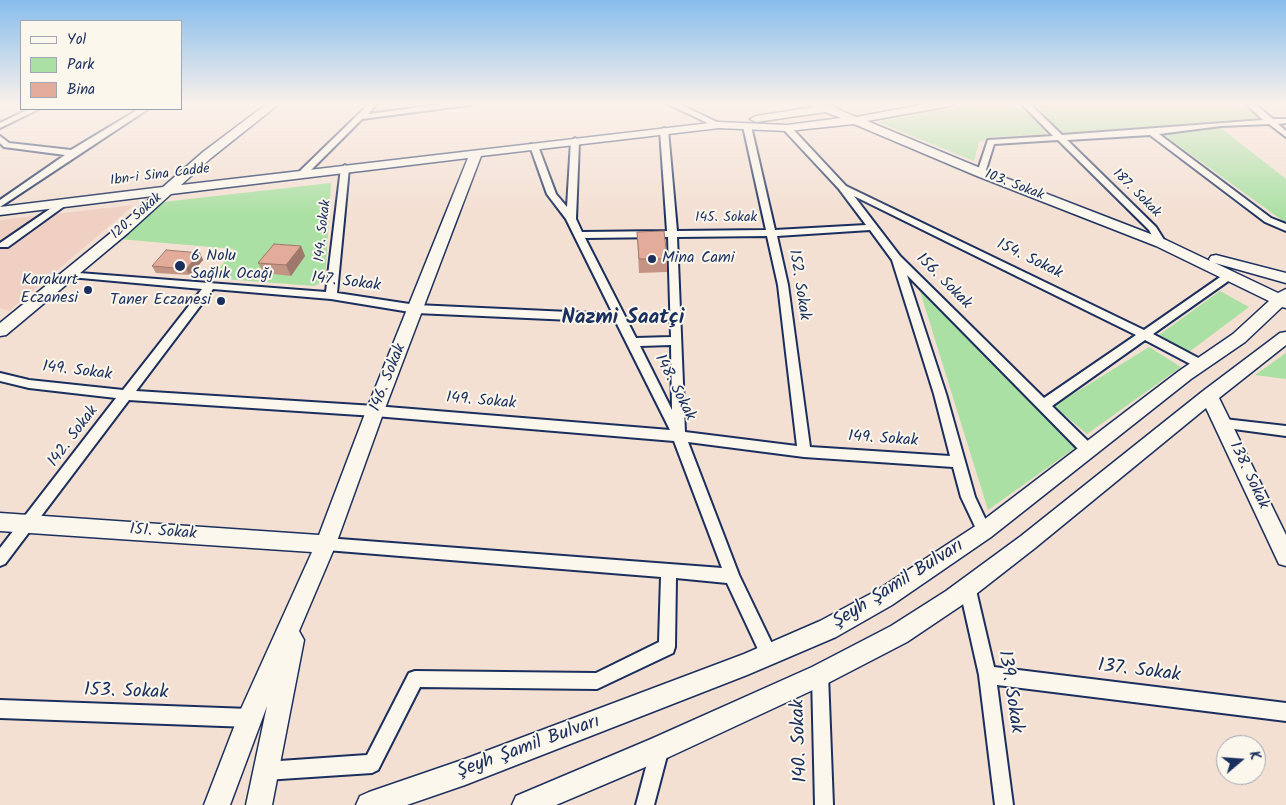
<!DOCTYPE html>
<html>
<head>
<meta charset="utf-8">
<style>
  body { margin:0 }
  #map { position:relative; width:1286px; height:805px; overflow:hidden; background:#f4e0d3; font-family:Kalam,sans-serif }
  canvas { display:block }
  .legend { position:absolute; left:20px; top:20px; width:162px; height:90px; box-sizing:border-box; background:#fbf7ec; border:1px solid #a1a7b3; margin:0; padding:6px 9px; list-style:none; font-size:15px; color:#1b2f5e }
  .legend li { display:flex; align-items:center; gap:10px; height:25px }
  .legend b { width:25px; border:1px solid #a1a7b3 }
  .north { position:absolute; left:1216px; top:735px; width:50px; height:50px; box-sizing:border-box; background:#fbf7ec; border:1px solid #a1a7b3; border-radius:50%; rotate:72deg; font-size:14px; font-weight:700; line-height:20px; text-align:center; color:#1b2f5e }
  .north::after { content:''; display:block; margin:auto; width:18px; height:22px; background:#1b2f5e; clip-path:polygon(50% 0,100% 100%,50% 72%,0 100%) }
</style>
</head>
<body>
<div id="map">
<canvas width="1286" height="805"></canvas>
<ul class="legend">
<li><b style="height:6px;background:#fbf7ec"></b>Yol</li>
<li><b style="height:14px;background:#aae0a3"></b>Park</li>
<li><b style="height:14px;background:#e3ac9a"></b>Bina</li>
</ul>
<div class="north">K</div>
</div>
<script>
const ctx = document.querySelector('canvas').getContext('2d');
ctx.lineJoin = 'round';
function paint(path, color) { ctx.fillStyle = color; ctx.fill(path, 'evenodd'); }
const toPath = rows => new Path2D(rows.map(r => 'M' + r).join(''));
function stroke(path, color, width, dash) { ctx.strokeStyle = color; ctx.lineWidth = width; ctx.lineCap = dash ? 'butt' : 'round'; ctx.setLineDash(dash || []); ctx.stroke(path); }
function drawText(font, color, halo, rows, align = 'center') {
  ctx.font = font + ' Kalam,sans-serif'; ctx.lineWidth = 4; ctx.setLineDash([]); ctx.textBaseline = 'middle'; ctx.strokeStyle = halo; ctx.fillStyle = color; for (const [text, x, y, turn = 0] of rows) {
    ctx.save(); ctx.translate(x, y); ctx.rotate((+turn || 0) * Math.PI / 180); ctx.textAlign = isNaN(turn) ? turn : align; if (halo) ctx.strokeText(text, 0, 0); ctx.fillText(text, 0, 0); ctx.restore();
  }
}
const built = toPath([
  [134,205,9,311,0,308,0,220]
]);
const green = toPath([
  [978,103,1019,103,1047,134,993,137,979,142,974,161,878,122],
  [1033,103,1242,103,1259,118,1061,133],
  [1221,128,1286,179,1286,223,1164,135],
  [331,183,325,281,314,286,212,278,234,249,119,239,163,202],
  [919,288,1075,448,988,510],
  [1220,291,1249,307,1189,352,1159,335],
  [1149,347,1181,367,1087,434,1054,406],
  [1286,353,1286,379,1255,375]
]);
const street = toPath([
  [370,103,378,103,368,114,451,103,473,103,469,105,362,119,306,175,300,175,300,171,370,103],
  [666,103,677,103,723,125,716,127,666,103],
  [1021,103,1029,103,1062,135,1263,120,1245,103,1254,103,1273,119,1286,119,1286,123,1278,124,1286,131,1286,137,1269,124,1221,126,1159,134,1271,218,1286,224,1286,231,1265,222,1150,135,1067,140,1156,227,1166,243,1161,246,1157,245,1149,230,1058,140,994,144,985,173,981,176,978,175,977,173,988,140,1053,136,1021,103],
  [29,109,39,109,0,128,0,123,29,109],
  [139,109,148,109,0,207,0,200,65,155,4,147,0,143,0,136,9,143,71,150,139,109],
  [744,124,751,126,775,230,866,225,839,189,784,130,783,128,787,126,790,126,846,186,1144,330,1226,273,1234,273,1235,275,1234,277,1153,334,1204,361,1206,364,1200,368,1196,367,1145,340,1052,406,1093,446,1095,450,1093,454,1088,455,1083,454,907,275,946,394,975,497,991,531,989,535,984,537,979,535,961,497,953,467,804,457,688,442,739,575,777,654,775,660,769,662,763,660,727,583,676,578,675,647,673,653,597,689,420,687,378,770,372,773,265,780,259,777,256,771,259,765,265,762,367,755,409,673,415,671,596,673,659,642,661,577,326,550,321,549,319,544,321,539,326,538,722,568,674,441,375,416,129,400,5,564,0,566,0,548,116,398,29,388,0,381,0,373,29,380,123,390,202,289,70,277,65,274,66,272,326,292,341,168,345,165,349,168,337,293,416,305,613,314,566,219,547,194,530,146,531,144,538,146,556,194,567,207,571,141,575,138,579,141,576,219,582,232,667,231,660,130,664,128,668,130,677,231,766,230,743,126,744,124],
  [854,196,1136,335,1044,398,900,256,854,196],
  [870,230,892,260,934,394,950,456,810,447,788,285,777,236,870,230],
  [767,236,778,285,797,446,685,432,677,237,767,236],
  [668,237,671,337,636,338,585,238,668,237],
  [213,289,331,299,416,313,616,322,670,430,375,406,136,391,213,289],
  [671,345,672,410,640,346,671,345],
  [63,200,66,201,66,205,8,247,0,247,0,243,63,200],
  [1224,419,1286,426,1286,436,1219,427,1218,424,1219,421,1224,419],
  [967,579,972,581,975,586,994,667,1286,703,1286,721,997,685,1013,805,995,805,979,675,959,586,962,581,967,579],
  [820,667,826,669,828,675,833,805,815,805,812,675,814,669,820,667],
  [0,700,250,709,256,712,259,718,256,724,250,727,0,718,0,700],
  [660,739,666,742,669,748,654,805,636,805,651,748,654,742,660,739]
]);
const secondary = toPath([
  [268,103,280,103,211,158,181,185,719,122,787,125,841,118,825,112,756,122,750,119,756,116,814,107,809,103,824,103,856,117,932,103,955,103,950,106,867,121,985,170,1166,240,1210,261,1209,259,1211,256,1216,255,1286,273,1286,283,1215,263,1278,293,1286,289,1286,308,1282,307,1245,342,1191,379,991,537,892,605,836,637,747,675,465,785,407,805,356,805,360,796,369,792,465,759,744,654,820,621,876,591,977,525,1179,371,1233,334,1269,301,1156,246,977,176,854,124,787,131,719,128,481,156,384,411,336,544,299,631,304,640,272,805,246,805,267,706,230,805,204,805,241,709,312,552,0,531,0,513,319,535,366,411,468,158,171,194,128,233,6,335,0,336,0,323,118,227,153,196,0,215,0,207,163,187,203,152,268,103],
  [1286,332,1286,345,1219,398,1286,535,1286,566,1279,564,1206,408,1035,548,962,605,907,642,828,683,669,757,556,805,512,805,516,796,651,739,812,667,891,626,946,591,1021,536,1203,391,1280,333,1286,332]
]);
const wall = toPath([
  [637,232,667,259,667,272,639,273],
  [301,246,305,256,291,276,264,273,258,263],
  [200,253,203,260,190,275,156,273,152,266]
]);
const shadedWall = toPath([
  [301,246,305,256,291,276,286,265],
  [200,253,203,260,190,275,186,269]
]);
const building = toPath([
  [664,231,667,259,639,259,637,232,664,231],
  [274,244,301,246,286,265,258,263,274,244],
  [166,250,200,253,186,269,152,266,166,250]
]);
const markers = [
  [652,259,5,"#1b2f5e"],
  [180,266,6,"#1b2f5e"],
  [88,290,5,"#1b2f5e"],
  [221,301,5,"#1b2f5e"]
];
const farStreetnames = [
  ["Ibn-i Sina Cadde",160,176,-7],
  ["103. Sokak",1014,186,21],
  ["187. Sokak",1136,194,45],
  ["120. Sokak",137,217,-41],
  ["145. Sokak",726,219],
  ["144. Sokak",324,231,-84]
];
const poiNames = [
  ["6 Nolu",191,257],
  ["Sağlık Ocağı",191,275],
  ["Mina Cami",662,259],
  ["Karakurt",78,281,"right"],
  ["Eczanesi",78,299,"right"],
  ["Taner Eczanesi",211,301,"right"]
];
const streetNames = [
  ["154. Sokak",1029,260,26],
  ["156. Sokak",943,282,45],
  ["147. Sokak",346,283,7],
  ["152. Sokak",798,285,81],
  ["149. Sokak",77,372,7],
  ["146. Sokak",389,378,-68],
  ["148. Sokak",674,388,63],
  ["149. Sokak",481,402,5],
  ["142. Sokak",74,437,-53],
  ["149. Sokak",883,440,4],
  ["138. Sokak",1248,476,65],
  ["151. Sokak",163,533,4]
];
const nearStreetnames = [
  ["Şeyh Şamil Bulvarı",899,585,-32],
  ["137. Sokak",1139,672,7],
  ["139. Sokak",1009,692,81],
  ["153. Sokak",126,693,2],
  ["140. Sokak",801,741,-92],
  ["Şeyh Şamil Bulvarı",529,748,-20]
];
const districtNames = [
  ["Nazmi Saatçi",623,319]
];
paint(built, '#efd0c2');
paint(green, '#aae0a3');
stroke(street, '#1b2f5e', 4);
stroke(secondary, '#1b2f5e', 3);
paint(street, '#fbf7ec');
paint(secondary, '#fbf7ec');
paint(wall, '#c39484');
paint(shadedWall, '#9f786c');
paint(building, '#e3ac9a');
stroke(building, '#9f786c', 1);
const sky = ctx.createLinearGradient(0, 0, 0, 216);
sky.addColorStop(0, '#87bdec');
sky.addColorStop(0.48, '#faf1eb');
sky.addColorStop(1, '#faf1eb00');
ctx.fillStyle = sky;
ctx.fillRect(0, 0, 1286, 216);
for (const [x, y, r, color] of markers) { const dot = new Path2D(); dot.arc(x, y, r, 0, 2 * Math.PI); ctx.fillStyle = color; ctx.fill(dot); stroke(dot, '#fbf7ec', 2); }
drawText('14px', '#1b2f5e', '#fbf7ec', farStreetnames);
drawText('16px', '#1b2f5e', '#fbf7ec', poiNames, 'left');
drawText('16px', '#1b2f5e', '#fbf7ec', streetNames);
drawText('19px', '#1b2f5e', '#fbf7ec', nearStreetnames);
drawText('bold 21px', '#1b2f5e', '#fbf7ec', districtNames);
</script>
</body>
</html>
